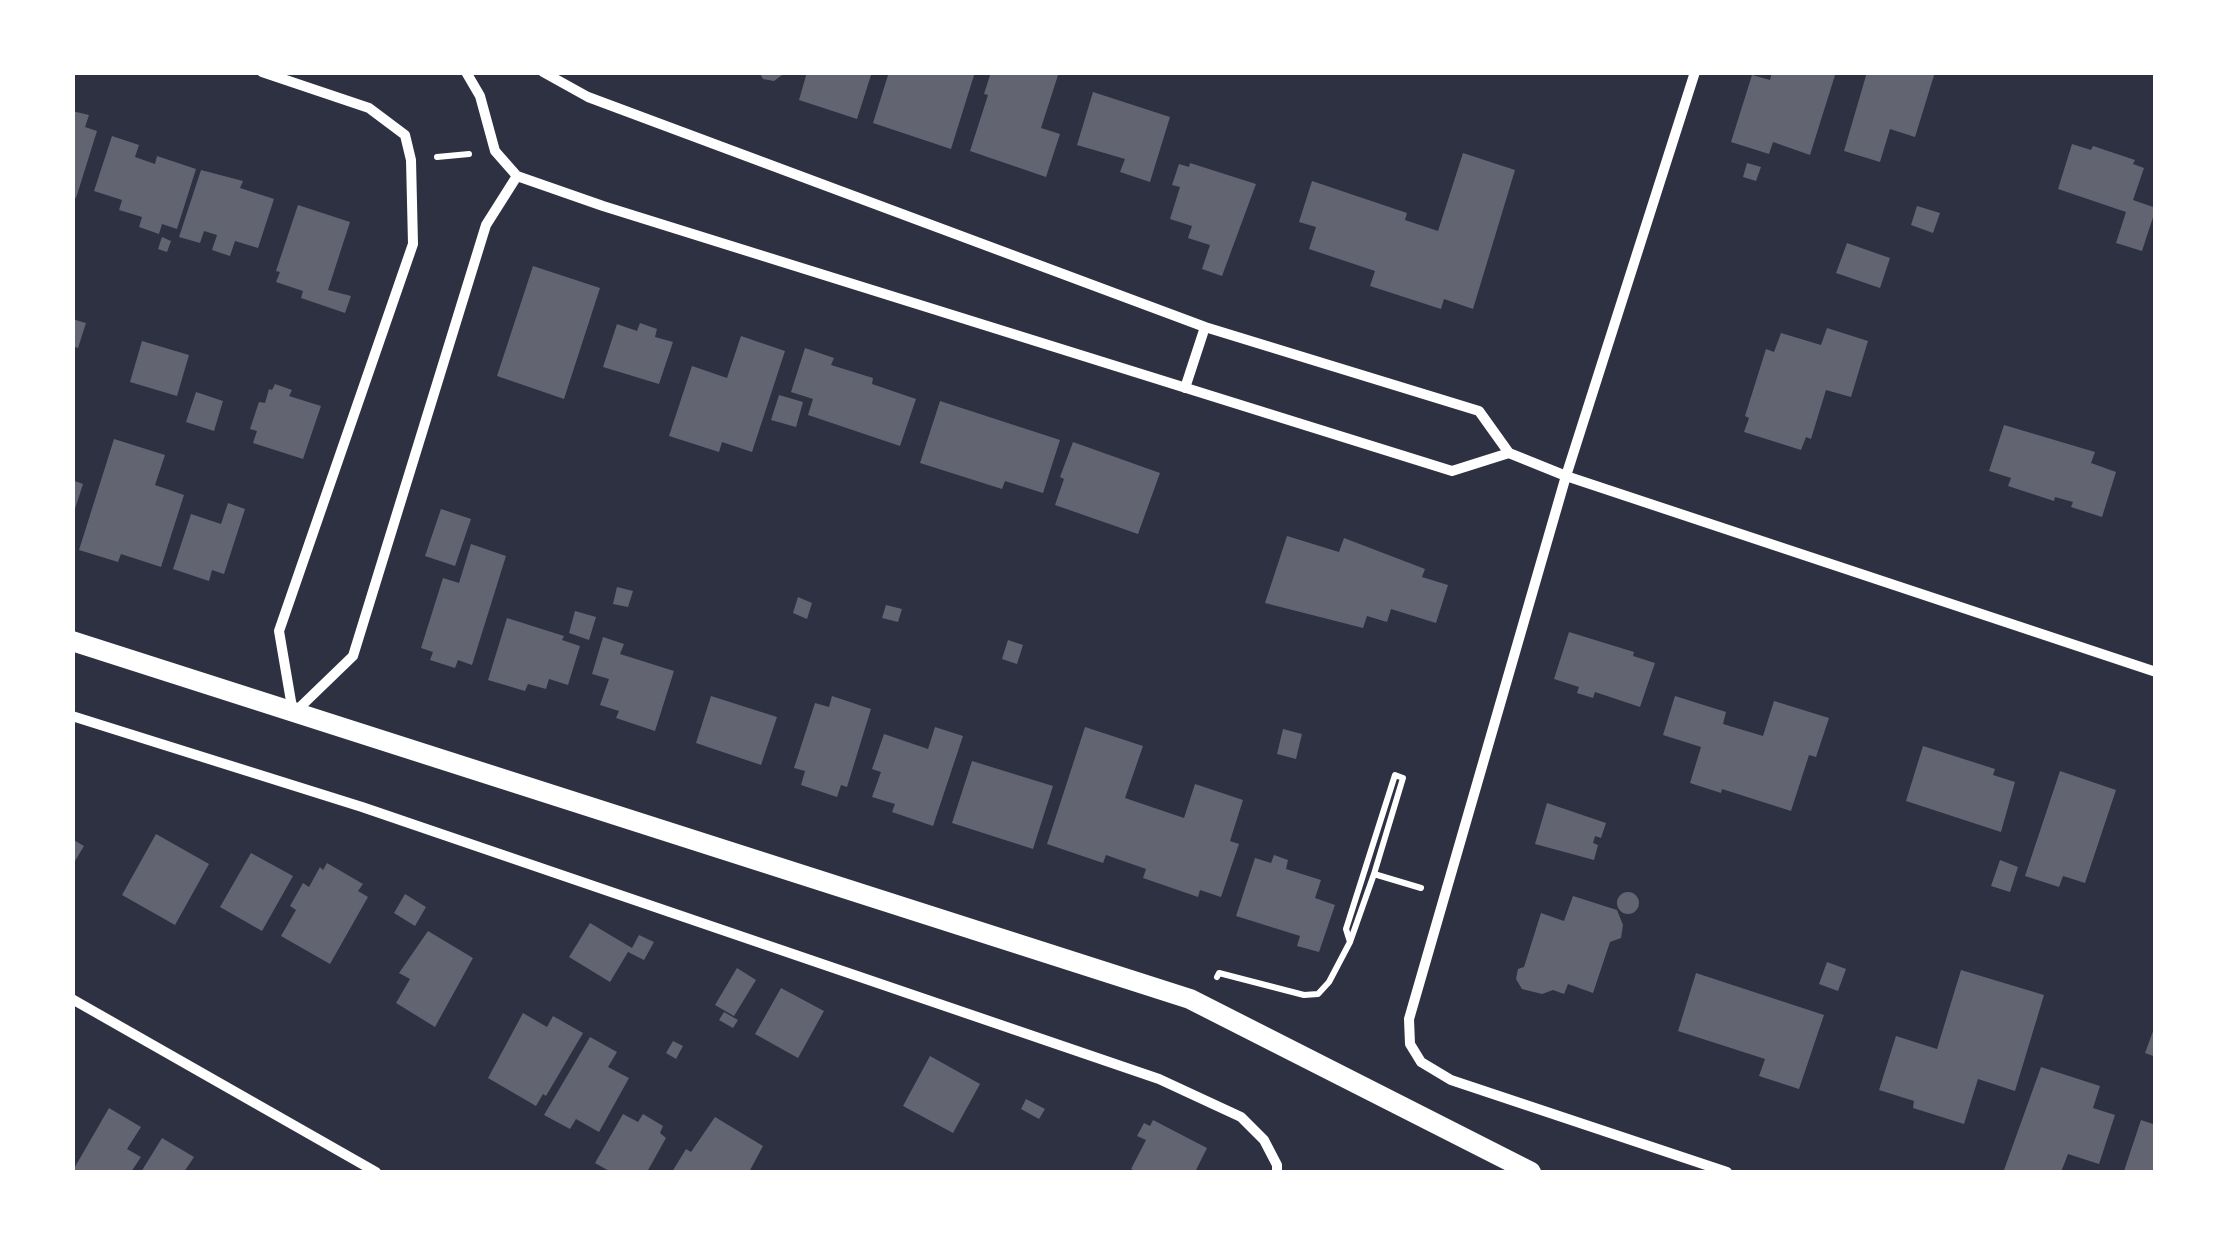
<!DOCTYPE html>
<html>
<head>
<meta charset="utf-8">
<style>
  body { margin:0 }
  #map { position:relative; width:2228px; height:1245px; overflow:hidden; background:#2d3142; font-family:"PT Sans Narrow",sans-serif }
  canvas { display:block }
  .frame { position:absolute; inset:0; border:75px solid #fff; pointer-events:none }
</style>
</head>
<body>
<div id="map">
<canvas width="2228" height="1245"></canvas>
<div class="frame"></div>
</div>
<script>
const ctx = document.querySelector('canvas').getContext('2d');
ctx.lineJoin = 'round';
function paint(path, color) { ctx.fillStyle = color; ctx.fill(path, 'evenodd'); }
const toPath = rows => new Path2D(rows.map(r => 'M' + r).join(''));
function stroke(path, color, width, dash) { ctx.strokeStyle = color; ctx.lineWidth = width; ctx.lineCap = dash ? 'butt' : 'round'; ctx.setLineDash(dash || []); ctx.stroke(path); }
const building = toPath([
  [759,72,786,72,774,81,763,79],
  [807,72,872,72,857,119,799,100],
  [889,72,975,72,951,149,873,123],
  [991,72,1059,72,1041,128,1060,134,1046,177,970,151,988,95,984,94],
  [1772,72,1836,72,1810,155,1773,142,1769,154,1731,142,1752,75,1770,80],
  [1867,72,1935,72,1915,137,1890,129,1880,162,1844,151],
  [1093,92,1170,117,1150,182,1120,172,1125,159,1077,145],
  [72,111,89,115,85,127,97,131,76,198,72,197],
  [112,136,139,145,135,157,155,164,157,156,196,169,177,229,162,224,159,234,139,227,142,217,119,210,122,200,94,191],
  [2072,144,2091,150,2093,146,2135,160,2133,164,2144,168,2133,200,2156,208,2142,251,2116,243,2126,212,2058,189],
  [1463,153,1515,170,1473,309,1444,299,1441,309,1370,286,1375,271,1309,249,1316,227,1299,222,1312,181,1407,213,1405,220,1438,231],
  [1190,163,1256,184,1222,276,1202,269,1210,245,1188,238,1192,226,1170,219,1180,187,1172,185,1179,164,1189,167],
  [1747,163,1761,167,1756,181,1743,177],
  [201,170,243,181,240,188,274,199,258,248,235,241,230,256,212,250,217,235,204,231,200,243,179,237],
  [298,205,350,222,328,290,351,296,345,313,301,298,303,291,276,282,280,272,276,271],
  [1917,206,1940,213,1933,233,1911,225],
  [162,237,171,241,167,252,158,249],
  [1847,243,1890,258,1880,288,1836,273],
  [533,266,600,288,564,399,497,376],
  [72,319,86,323,78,348,72,346],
  [640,323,657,329,655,337,673,342,659,384,603,367,617,324,637,331],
  [1827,328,1868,341,1851,397,1826,390,1811,439,1806,437,1801,450,1744,432,1749,418,1745,416,1766,349,1774,352,1781,333,1821,345],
  [741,336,785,351,752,452,722,442,719,452,669,436,692,366,727,378],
  [142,341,189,355,177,396,130,382],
  [805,348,834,358,831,365,873,378,872,384,916,399,900,446,808,415,813,399,791,392],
  [275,384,292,390,289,396,321,406,303,459,253,443,257,431,250,429,259,402,265,403,269,389,272,390],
  [196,392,223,401,214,431,186,422],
  [779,395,803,402,796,427,771,420],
  [940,401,1060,440,1043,493,1005,481,1002,489,920,463],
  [2004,425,2095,452,2091,463,2116,472,2102,517,2071,507,2073,502,2055,497,2054,501,2008,486,2011,478,1989,471],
  [114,439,165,455,155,485,184,495,161,567,121,554,118,562,79,550],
  [1073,442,1160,473,1138,534,1055,505,1064,479,1060,477],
  [72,480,83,484,73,515,72,515],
  [228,503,245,509,224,574,212,570,209,581,173,569,191,514,221,524],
  [441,509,471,519,455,566,425,556],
  [1287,536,1339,552,1344,538,1425,569,1422,577,1448,585,1436,623,1391,609,1387,622,1367,616,1363,628,1265,603],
  [471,544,506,556,472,665,458,660,455,668,430,660,433,652,421,648,443,578,459,583],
  [617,587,633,591,628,607,613,604],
  [798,597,812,603,807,619,793,613],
  [886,605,902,609,898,622,882,618],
  [575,611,596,617,589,640,569,633],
  [507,618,564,636,562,640,580,646,568,685,549,679,546,689,528,684,525,691,488,680],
  [1569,632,1634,652,1633,656,1655,663,1640,707,1595,692,1593,698,1577,693,1579,687,1554,679],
  [603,637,624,644,620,654,674,671,655,731,616,718,619,711,600,705,609,679,592,674],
  [1008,640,1023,645,1017,664,1002,659],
  [711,696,777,717,761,765,696,743],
  [832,696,871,709,847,787,841,785,837,797,801,785,805,771,794,768,815,703,829,707],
  [1675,696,1726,712,1723,724,1763,736,1774,701,1829,718,1816,757,1809,755,1791,811,1722,789,1721,793,1690,783,1701,747,1663,735],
  [935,727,963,736,933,826,892,812,895,804,872,797,881,772,872,769,884,734,928,749],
  [1085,727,1143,746,1125,798,1184,818,1195,784,1243,800,1230,841,1239,844,1221,897,1200,890,1198,897,1143,878,1146,869,1106,855,1103,863,1047,844],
  [1283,729,1302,734,1296,759,1277,754],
  [1923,746,1995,769,1993,775,2015,782,2001,832,1906,801],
  [972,761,1053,786,1033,849,952,823],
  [2060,771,2116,790,2085,883,2063,876,2059,887,2025,876],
  [1547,803,1606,823,1601,838,1595,836,1593,843,1598,845,1594,860,1535,844],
  [156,834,209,864,175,925,122,895],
  [72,839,84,846,72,866],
  [251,853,293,876,262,931,220,907],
  [1274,855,1288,860,1286,869,1321,880,1315,898,1335,905,1319,952,1297,946,1300,936,1236,916,1255,858,1271,863],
  [2000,860,2018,867,2010,892,1991,886],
  [327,863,363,884,358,891,368,897,330,964,281,936,296,910,290,906,303,883,309,887,320,867,323,870],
  '1617 903a11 11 0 1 1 22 0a11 11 0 1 1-22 0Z',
  [405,894,426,907,415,926,394,913],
  [1573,896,1617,910,1623,925,1621,938,1610,942,1593,993,1568,984,1564,994,1553,990,1542,994,1522,989,1516,979,1518,969,1524,967,1541,913,1564,921],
  [590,923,632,948,639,935,654,942,644,960,628,952,610,982,569,957],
  [428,931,473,958,435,1027,396,1003,410,979,399,973],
  [1827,962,1846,969,1838,991,1819,984],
  [737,968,756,980,734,1016,715,1005],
  [1961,970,2044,995,2015,1091,1978,1079,1964,1124,1913,1108,1914,1101,1879,1090,1896,1036,1937,1049],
  [1696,973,1824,1015,1799,1089,1759,1076,1765,1059,1678,1031],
  [781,988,824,1011,798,1058,755,1034],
  [724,1012,738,1020,733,1028,719,1020],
  [523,1013,547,1027,553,1016,583,1033,546,1096,543,1094,536,1106,488,1078],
  [2156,1023,2156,1057,2145,1053],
  [590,1037,617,1052,608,1067,629,1078,599,1132,576,1119,570,1129,544,1115],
  [673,1041,683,1046,676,1059,666,1053],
  [930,1056,980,1084,953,1133,903,1106],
  [2041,1067,2100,1086,2093,1108,2115,1115,2099,1164,2068,1154,2061,1172,2004,1170],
  [1026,1099,1045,1109,1039,1119,1021,1109],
  [109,1108,141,1127,127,1149,141,1157,131,1172,72,1172],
  [623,1114,638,1122,643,1114,663,1126,660,1133,666,1138,647,1172,611,1172,595,1163],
  [715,1117,763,1146,749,1172,672,1172,686,1149,691,1152],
  [1153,1120,1207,1148,1195,1172,1138,1172,1131,1169,1146,1140,1137,1136,1144,1123,1150,1126],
  [2141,1120,2156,1125,2156,1172,2124,1171],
  [162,1138,194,1157,184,1172,141,1172]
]);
const path = toPath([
  [437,157,469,154],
  [1374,874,1421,888],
  [1217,977,1219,973,1304,995,1318,994,1329,982,1350,942,1374,874,1403,778,1395,775,1346,929,1350,942]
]);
const minor = toPath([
  [262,72,369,108,405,135,411,160,413,244,279,631,293,713],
  [466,72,480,96,495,151,517,176],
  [543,72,588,97,1205,327,1479,411,1509,453,1566,476,2156,672],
  [1695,72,1566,476,1409,1019,1410,1044,1421,1062,1451,1080,1727,1172],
  [517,176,603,206,1452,471,1509,453],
  [1185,388,1205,327],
  [294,713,353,656,486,225,517,176],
  [72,716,362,807,1159,1079,1241,1117,1264,1140,1277,1165,1277,1172],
  [72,999,376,1172]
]);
const secondary = toPath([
  [72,641,1190,999,1531,1172]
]);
paint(building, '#626471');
stroke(path, '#fff', 6);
stroke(minor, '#fff', 10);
stroke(secondary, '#fff', 20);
</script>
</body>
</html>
